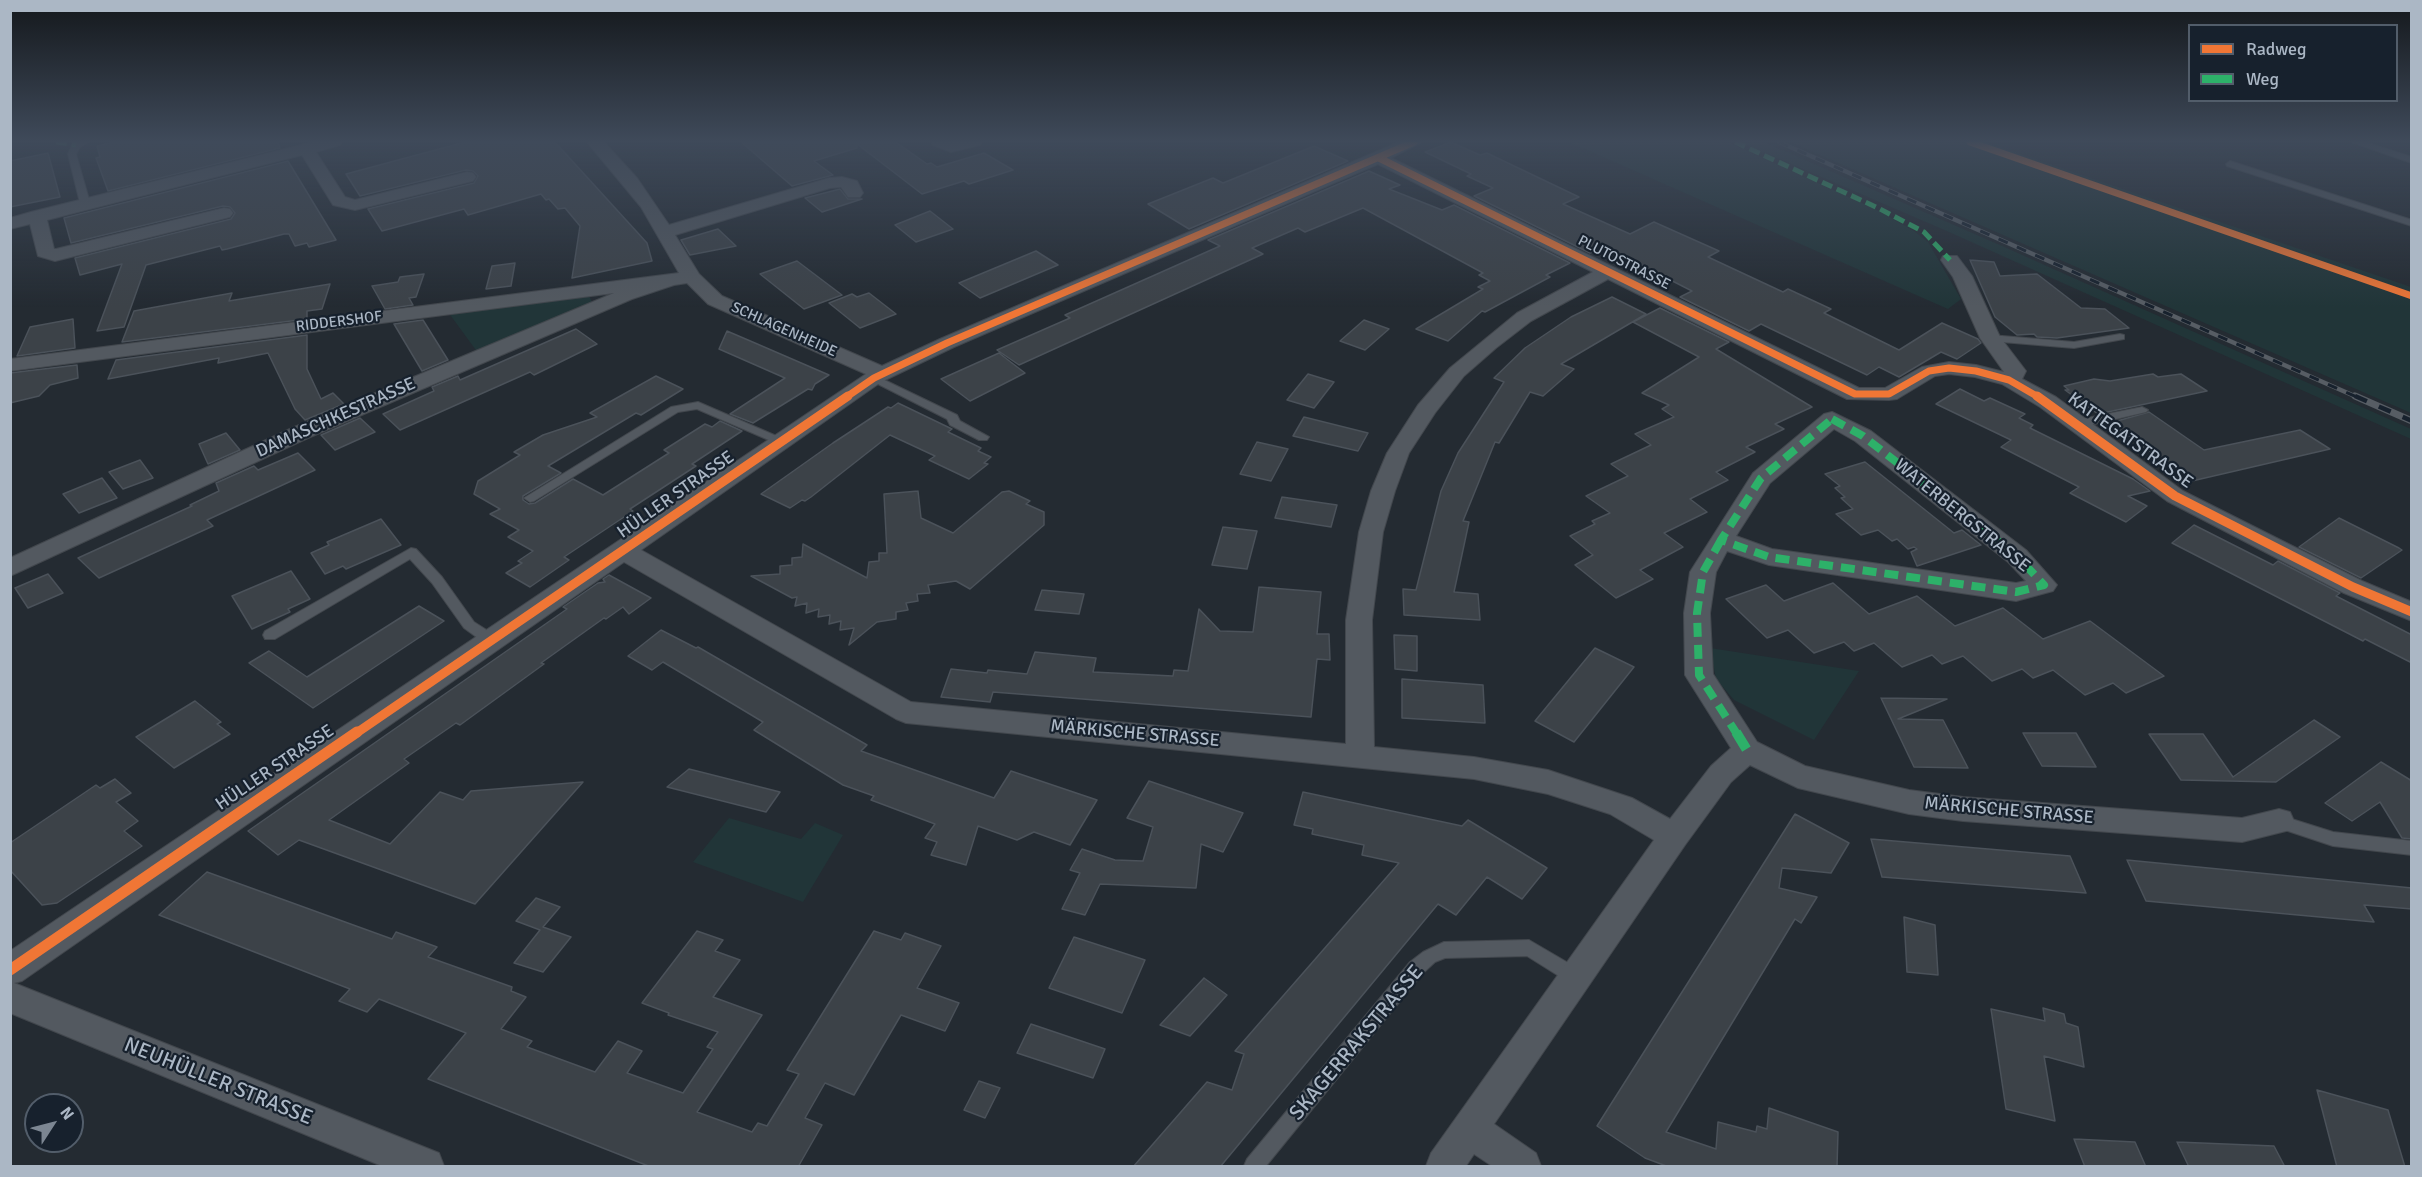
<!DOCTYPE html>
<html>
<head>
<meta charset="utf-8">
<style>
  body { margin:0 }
  #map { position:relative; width:2422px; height:1177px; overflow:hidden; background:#242b32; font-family:Signika,sans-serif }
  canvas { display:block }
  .frame { position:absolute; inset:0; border:12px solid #abb7c5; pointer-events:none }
  .legend { position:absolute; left:2188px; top:24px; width:210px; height:78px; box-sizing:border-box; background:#17212d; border:2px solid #525d6a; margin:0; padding:8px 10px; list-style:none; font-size:18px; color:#abb7c5 }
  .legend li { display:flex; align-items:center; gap:12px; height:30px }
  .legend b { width:30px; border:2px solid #525d6a }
  .north { position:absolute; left:24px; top:1093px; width:60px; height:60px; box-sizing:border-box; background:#17212d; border:2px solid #525d6a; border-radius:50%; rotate:54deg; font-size:16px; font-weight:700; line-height:24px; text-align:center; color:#abb7c5 }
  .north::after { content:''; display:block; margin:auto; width:21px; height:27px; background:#7c8692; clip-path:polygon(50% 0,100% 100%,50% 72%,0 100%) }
</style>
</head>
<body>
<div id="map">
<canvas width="2422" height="1177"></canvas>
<div class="frame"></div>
<ul class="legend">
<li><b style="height:8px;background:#f07635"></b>Radweg</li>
<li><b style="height:8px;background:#2db169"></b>Weg</li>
</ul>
<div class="north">N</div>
</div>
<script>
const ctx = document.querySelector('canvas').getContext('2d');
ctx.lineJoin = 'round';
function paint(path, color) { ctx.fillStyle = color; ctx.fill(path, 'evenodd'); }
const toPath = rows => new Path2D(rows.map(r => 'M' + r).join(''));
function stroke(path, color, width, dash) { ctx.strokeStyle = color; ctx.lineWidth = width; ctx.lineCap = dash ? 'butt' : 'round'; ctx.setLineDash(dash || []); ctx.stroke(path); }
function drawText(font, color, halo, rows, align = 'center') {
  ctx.font = font + ' Signika,sans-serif'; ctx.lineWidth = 4.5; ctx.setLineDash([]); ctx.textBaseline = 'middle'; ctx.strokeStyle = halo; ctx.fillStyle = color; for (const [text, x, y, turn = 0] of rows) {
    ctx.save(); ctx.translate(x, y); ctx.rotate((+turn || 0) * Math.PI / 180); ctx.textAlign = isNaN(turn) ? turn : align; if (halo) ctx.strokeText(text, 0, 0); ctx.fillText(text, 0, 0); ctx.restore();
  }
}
const green = toPath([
  [1569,142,1728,142,1879,211,1914,231,1928,242,1961,299,1948,309],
  [1740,142,1764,142,2002,246,2411,429,2411,439,1949,232],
  [1790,142,1985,142,2411,287,2411,413],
  [589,296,592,302,589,306,478,353,448,312],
  [1710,648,1859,671,1814,740,1734,700,1716,679],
  [729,818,801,839,815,823,843,835,803,902,693,862]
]);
const building = toPath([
  [114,142,278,142,280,148,108,191,96,158,100,157,97,146,114,142],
  [465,142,555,142,647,243,652,261,572,278,580,226,565,208,558,209,549,199,546,200,541,194,468,215,464,209,382,231,368,209,474,183,478,176,473,171,466,170,360,196,346,174,465,142],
  [741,142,896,142,927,164,931,163,937,167,984,153,1013,170,969,184,964,181,922,194,857,144,857,148,814,161,833,175,792,186,741,142],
  [1451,142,1480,155,1487,153,1579,197,1563,204,1630,234,1654,222,1719,251,1708,257,1783,292,1788,289,1831,309,1824,313,1899,350,1942,323,1978,339,1981,343,1957,359,1941,352,1899,377,1879,367,1867,375,1761,324,1749,331,1680,297,1692,291,1645,267,1603,247,1590,253,1474,196,1493,188,1467,176,1471,174,1425,152,1451,142],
  [1314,146,1348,161,1189,229,1148,204,1213,178,1223,183,1314,146],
  [48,153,60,197,10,207,10,161,48,153],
  [288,161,336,240,309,247,307,243,295,246,289,234,284,234,227,249,222,250,220,246,146,265,124,327,97,331,122,264,80,275,75,258,231,219,235,213,230,207,223,206,71,243,64,218,288,161],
  [1369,171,1400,185,1389,189,1442,210,1454,205,1570,263,1546,275,1550,277,1485,312,1482,311,1448,341,1416,329,1483,289,1478,287,1490,281,1479,275,1483,273,1363,208,1305,232,1298,228,1252,248,1263,254,1019,365,997,350,1070,318,1065,315,1220,246,1208,240,1369,171],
  [840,189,848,199,862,199,822,212,805,198,840,189],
  [930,211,953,229,916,242,895,225,930,211],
  [718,229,736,246,690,255,681,240,718,229],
  [1036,251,1058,265,980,298,959,283,1036,251],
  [1970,260,1994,262,2000,276,2037,274,2081,308,2105,309,2129,328,2057,338,2037,337,2034,334,2017,335,1995,317,1970,260],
  [797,261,842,295,804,309,760,274,797,261],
  [515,263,511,286,486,289,492,266,515,263],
  [424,274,416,297,409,298,413,305,385,309,372,286,398,282,400,277,424,274],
  [330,284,322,309,307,311,307,319,122,342,134,311,232,293,229,301,330,284],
  [869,293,896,314,860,328,829,303,852,294,857,297,869,293],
  [1612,297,1646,314,1561,364,1574,369,1543,396,1530,392,1499,443,1495,442,1463,521,1469,522,1454,592,1478,594,1480,620,1404,615,1403,589,1416,590,1441,491,1458,453,1504,382,1494,378,1525,348,1571,317,1612,297],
  [1660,308,1729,342,1716,349,1812,407,1775,424,1784,429,1746,447,1755,452,1716,472,1728,480,1690,499,1707,512,1664,533,1683,547,1640,570,1653,579,1616,598,1575,565,1593,555,1570,536,1595,524,1592,521,1610,513,1586,496,1628,476,1611,464,1651,445,1635,434,1674,417,1662,409,1669,405,1642,393,1699,357,1633,322,1660,308],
  [73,319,75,348,17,356,30,327,73,319],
  [423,320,448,360,422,371,394,324,423,320],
  [1364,320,1389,329,1365,350,1340,341,1364,320],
  [576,329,597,344,534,375,530,372,400,430,383,414,434,391,432,387,458,376,460,380,576,329],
  [727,331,755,343,829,375,815,384,812,390,808,389,753,423,730,414,785,378,719,349,727,331],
  [307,335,307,369,321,399,333,393,344,404,305,420,295,409,268,353,218,363,219,358,108,379,116,360,307,335],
  [999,353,1025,373,970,401,941,379,999,353],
  [77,365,78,378,50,385,39,396,10,403,10,373,77,365],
  [1308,374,1334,382,1314,408,1287,400,1308,374],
  [2153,374,2158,377,2181,374,2207,391,2098,414,2065,390,2069,390,2064,386,2094,379,2110,381,2153,374],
  [656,376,683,389,641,415,636,413,548,466,561,473,523,496,523,500,529,504,535,503,573,479,603,495,669,453,664,450,705,424,712,427,720,421,742,431,692,464,696,466,630,509,633,511,564,557,569,560,530,587,506,573,522,563,518,561,533,551,508,537,519,530,490,514,500,509,474,494,478,481,520,455,514,452,543,435,597,417,590,413,656,376],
  [1960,389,1984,401,1990,398,2025,414,2019,418,2033,425,2030,428,2133,479,2150,491,2128,496,2147,506,2126,522,2070,493,2079,487,2001,447,2011,440,1936,404,1960,389],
  [898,403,952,429,948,432,981,448,978,451,991,457,984,463,988,464,969,479,929,460,935,456,890,435,811,497,805,501,802,500,790,508,761,494,833,443,888,407,891,408,898,403],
  [2149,412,2204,450,2300,430,2330,449,2192,481,2110,423,2149,412],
  [1304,417,1368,433,1358,451,1293,436,1304,417],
  [360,418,375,432,335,450,321,435,360,418],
  [226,433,240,450,208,464,199,444,226,433],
  [1257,442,1288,449,1271,481,1240,474,1257,442],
  [298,453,315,470,207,520,213,526,99,578,78,558,192,506,190,505,219,491,216,483,254,466,258,470,298,453],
  [140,460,153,478,123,489,109,472,140,460],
  [1865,462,1954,533,1962,530,1981,545,1917,566,1911,552,1917,549,1914,547,1908,549,1897,539,1892,541,1878,530,1861,535,1836,514,1853,509,1841,498,1845,497,1835,488,1840,486,1825,474,1865,462],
  [102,478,117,498,79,513,63,494,102,478],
  [918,491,921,518,953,533,1002,492,1009,491,1030,501,1026,504,1044,512,1044,525,970,589,956,581,928,585,930,593,917,594,918,601,906,603,908,610,896,612,896,619,877,622,849,645,854,628,840,630,841,621,829,624,830,615,818,617,819,609,806,613,807,603,795,606,797,597,792,598,751,576,780,574,780,566,792,565,792,558,802,557,803,544,867,578,869,562,879,561,879,553,887,553,884,494,918,491],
  [1282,497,1337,505,1331,527,1275,518,1282,497],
  [2339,518,2399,548,2402,550,2361,578,2299,547,2339,518],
  [381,519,401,545,346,569,343,566,325,574,311,553,329,545,327,542,381,519],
  [2194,525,2273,565,2278,561,2340,593,2336,596,2412,635,2412,663,2365,639,2363,641,2172,543,2194,525],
  [1223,527,1257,531,1247,569,1212,565,1223,527],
  [291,571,310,599,288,609,290,612,252,629,232,596,291,571],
  [48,574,63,593,28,608,15,588,48,574],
  [609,575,651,598,629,614,623,607,606,619,604,618,541,663,544,664,460,725,456,723,404,759,409,763,329,820,390,844,440,792,463,800,471,791,583,782,475,904,299,840,278,855,248,831,567,609,563,607,598,583,605,582,603,579,609,575],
  [1833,583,1869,614,1917,596,1955,626,2003,608,2043,639,2090,621,2164,676,2126,693,2113,683,2085,695,2053,670,2033,678,2022,669,1992,681,1963,656,1942,664,1932,655,1902,667,1874,643,1854,651,1844,642,1814,653,1788,630,1767,638,1726,599,1766,585,1784,601,1833,583],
  [1259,587,1321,592,1317,634,1329,634,1330,660,1317,659,1311,717,993,692,990,702,941,697,951,669,987,673,988,670,1027,674,1035,652,1096,658,1093,672,1173,676,1174,670,1188,671,1199,609,1220,631,1253,632,1259,587],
  [1042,590,1084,594,1079,614,1035,610,1042,590],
  [419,606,444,621,313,708,249,663,269,651,307,677,419,606],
  [661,630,696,648,698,647,867,745,861,751,994,798,1011,771,1097,800,1070,845,1034,832,1017,840,978,826,966,865,931,855,937,842,925,838,935,824,871,800,874,796,843,785,754,730,763,722,663,662,652,670,628,656,661,630],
  [1394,635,1417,636,1417,671,1395,669,1394,635],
  [1595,648,1634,667,1574,742,1535,721,1595,648],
  [1402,679,1483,685,1485,723,1402,718,1402,679],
  [1881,698,1947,699,1898,719,1943,720,1968,768,1914,767,1881,698],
  [195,701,221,722,217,724,230,734,174,768,136,737,195,701],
  [2314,720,2340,737,2276,782,2181,780,2149,734,2203,734,2233,777,2314,720],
  [2023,733,2076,733,2096,767,2042,766,2023,733],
  [2381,762,2412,781,2412,839,2402,838,2380,802,2352,821,2325,803,2381,762],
  [689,769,780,792,766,812,667,787,689,769],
  [115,779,131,793,116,802,138,821,124,831,142,846,57,903,42,905,10,870,10,843,96,785,100,788,115,779],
  [1149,781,1243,813,1223,852,1201,844,1196,888,1100,884,1085,915,1062,909,1080,873,1070,870,1082,849,1115,860,1143,861,1153,827,1127,818,1149,781],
  [1303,792,1462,826,1468,820,1547,868,1522,899,1487,877,1456,915,1438,904,1220,1167,1133,1167,1207,1082,1232,1090,1244,1054,1235,1051,1399,863,1362,855,1364,845,1312,834,1313,829,1294,825,1303,792],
  [1795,814,1849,843,1831,873,1782,868,1779,888,1817,897,1801,923,1795,919,1666,1132,1716,1149,1718,1122,1756,1132,1757,1126,1767,1129,1769,1108,1838,1132,1837,1167,1669,1167,1645,1158,1597,1126,1795,814],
  [1871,839,2070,856,2086,893,1882,877,1871,839],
  [2127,860,2412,888,2412,909,2364,905,2374,922,2146,901,2127,860],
  [207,872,392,939,396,932,437,947,428,957,512,987,511,991,526,997,501,1029,532,1041,527,1047,595,1072,618,1041,642,1051,627,1073,683,1093,713,1049,707,1047,718,1032,668,1015,669,1013,642,1003,697,931,723,940,715,951,740,960,713,997,762,1015,697,1112,752,1132,758,1123,767,1126,799,1074,787,1070,874,931,901,940,905,933,941,946,917,988,959,1003,945,1031,901,1015,854,1095,825,1083,805,1118,822,1125,798,1167,651,1167,428,1079,466,1033,379,999,367,1012,339,1001,350,989,159,915,207,872],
  [536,898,560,907,543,927,571,937,543,972,514,963,540,930,516,921,536,898],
  [1904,917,1935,925,1938,975,1907,972,1904,917],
  [1074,937,1145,960,1122,1013,1049,988,1074,937],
  [1204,978,1227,995,1190,1036,1160,1025,1204,978],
  [2043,1008,2064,1014,2066,1023,2078,1027,2084,1067,2044,1056,2055,1121,2006,1109,1991,1009,2045,1021,2043,1008],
  [1031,1024,1105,1049,1093,1078,1017,1053,1031,1024],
  [979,1081,1000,1088,985,1118,964,1110,979,1081],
  [2317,1090,2388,1110,2405,1167,2337,1167,2317,1090],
  [2074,1139,2135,1142,2146,1167,2085,1167,2074,1139],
  [2177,1142,2274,1146,2285,1167,2189,1167,2177,1142]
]);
const service = toPath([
  [89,142,80,147,76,154,90,203,85,206,80,203,68,154,73,143,89,142],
  [2351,142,2365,142,2412,157,2412,163,2351,142],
  [2230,161,2412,220,2412,226,2227,166,2226,164,2230,161],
  [2120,334,2124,335,2124,339,2074,348,1990,341,1985,338,1990,335,2074,342,2120,334],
  [874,375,957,415,960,421,989,437,987,440,979,440,950,425,947,419,870,380,868,378,874,375],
  [698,402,788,441,786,444,778,444,697,409,678,412,534,501,530,502,524,498,671,407,698,402],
  [2142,407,2148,410,2146,412,2077,428,2071,424,2077,420,2142,407],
  [411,548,416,549,442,577,474,622,496,636,498,640,496,644,486,644,464,628,432,583,410,559,275,639,265,639,263,635,265,631,411,548],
  [2279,815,2333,832,2412,841,2412,855,2333,846,2273,826,2271,821,2273,816,2279,815],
  [1529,940,1582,971,1585,977,1582,983,1576,985,1570,983,1527,956,1445,958,1435,962,1422,974,1266,1166,1244,1166,1247,1159,1410,962,1423,952,1444,942,1529,940]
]);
const minor = toPath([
  [313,142,342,142,340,145,316,152,345,197,355,200,467,172,473,173,476,177,473,181,355,210,333,205,302,155,47,220,54,249,56,249,224,208,230,209,233,213,230,217,55,261,38,256,30,224,10,229,10,218,31,212,313,142],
  [587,142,604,142,637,178,669,225,829,178,842,177,857,181,863,193,860,197,848,197,841,187,830,188,675,235,699,274,722,296,882,366,940,339,1399,142,1422,142,1391,158,1859,388,1885,388,1922,367,1949,362,1976,365,2004,372,1980,338,1953,277,1941,260,1943,256,1957,256,1972,276,2000,337,2026,371,2022,379,2056,397,2183,491,2362,581,2412,602,2412,621,2344,593,2167,501,2040,407,2002,384,1975,377,1949,374,1935,376,1897,399,1889,400,1847,399,1608,279,1531,321,1496,348,1464,376,1435,413,1409,453,1395,491,1383,532,1372,620,1374,747,1474,757,1548,770,1632,798,1670,819,1711,766,1731,748,1685,675,1684,613,1690,572,1753,473,1824,414,1832,412,1871,431,2026,550,2057,585,2053,591,2016,601,1769,565,1727,551,1716,572,1710,613,1713,674,1757,742,1805,766,1909,790,1963,797,2242,818,2279,809,2290,812,2294,821,2290,830,2242,842,1963,821,1909,814,1798,788,1750,765,1731,782,1685,845,1494,1124,1536,1153,1541,1166,1492,1166,1474,1154,1466,1166,1426,1166,1431,1153,1654,840,1610,814,1548,794,1474,779,906,723,896,719,624,562,22,981,14,983,439,1153,444,1166,382,1166,10,1013,10,951,866,374,708,304,687,283,674,285,632,299,308,438,10,576,10,558,292,428,614,293,10,371,10,359,679,273,641,207,587,142],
  [1378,164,1593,272,1517,313,1450,368,1418,405,1387,453,1371,491,1359,532,1346,620,1346,744,911,702,641,550,881,382,954,347,1378,164],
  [1834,429,1855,441,2008,562,2026,581,2016,583,1772,549,1736,536,1770,483,1834,429],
  [931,142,982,142,980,145,951,152,933,145,931,142]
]);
const railFar1 = toPath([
  [1779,142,2359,398]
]);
const rail = toPath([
  [2355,396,2412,421]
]);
const quietFar2 = toPath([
  [56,142,76,145],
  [1735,142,1878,208,1924,232,1950,260]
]);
const quietFar1 = toPath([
  [1832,419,1863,436,2017,556,2044,585,2016,592,1769,557,1721,540,1761,478,1832,419],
  [1721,540,1703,572,1697,613,1699,675,1737,734]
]);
const quiet = toPath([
  [1736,732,1747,750]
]);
const cyclewayFar2 = toPath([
  [1970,142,2412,296],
  [1379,158,1855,394,1889,394,1929,371,1949,368,1976,371,2009,380,2040,398],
  [845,398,874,378,947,343,1414,142]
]);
const cyclewayFar1 = toPath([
  [2037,396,2175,496,2353,587,2412,612],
  [355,734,848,396]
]);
const cycleway = toPath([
  [10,970,357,732]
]);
const farStreetnames = [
  ["PLUTOSTRASSE",1624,263,27],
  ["RIDDERSHOF",339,322,-7],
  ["SCHLAGENHEIDE",784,330,24]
];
const streetNames = [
  ["DAMASCHKESTRASSE",336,418,-24],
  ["KATTEGATSTRASSE",2130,441,36],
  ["HÜLLER STRASSE",676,495,-35],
  ["WATERBERGSTRASSE",1962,516,39],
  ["MÄRKISCHE STRASSE",1135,734,5],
  ["HÜLLER STRASSE",275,768,-34],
  ["MÄRKISCHE STRASSE",2009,811,5]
];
const nearStreetnames = [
  ["SKAGERRAKSTRASSE",1357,1043,-50],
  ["NEUHÜLLER STRASSE",218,1082,22]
];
paint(green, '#213538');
paint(building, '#3c4248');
stroke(building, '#4b525a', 1.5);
stroke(service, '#42474d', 2);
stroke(minor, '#42474d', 2);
paint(service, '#535960');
paint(minor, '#535960');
stroke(railFar1, '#575d64', 4.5);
stroke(rail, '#575d64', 7);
stroke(railFar1, '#17212d', 3, [10]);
stroke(rail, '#17212d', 4.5, [13]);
stroke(quietFar2, '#2db169', 5, [11, 5]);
stroke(quietFar1, '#2db169', 8, [14, 8]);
stroke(quiet, '#2db169', 10, [20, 10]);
stroke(cyclewayFar2, '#f07635', 7);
stroke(cyclewayFar1, '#f07635', 9);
stroke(cycleway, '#f07635', 11);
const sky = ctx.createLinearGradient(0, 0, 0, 307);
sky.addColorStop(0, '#14181c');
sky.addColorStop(0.46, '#3f4a5a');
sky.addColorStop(1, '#3f4a5a00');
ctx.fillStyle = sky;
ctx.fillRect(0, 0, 2422, 307);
drawText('15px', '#abb7c5', '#17212d', farStreetnames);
drawText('18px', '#abb7c5', '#17212d', streetNames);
drawText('21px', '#abb7c5', '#17212d', nearStreetnames);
</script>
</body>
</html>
